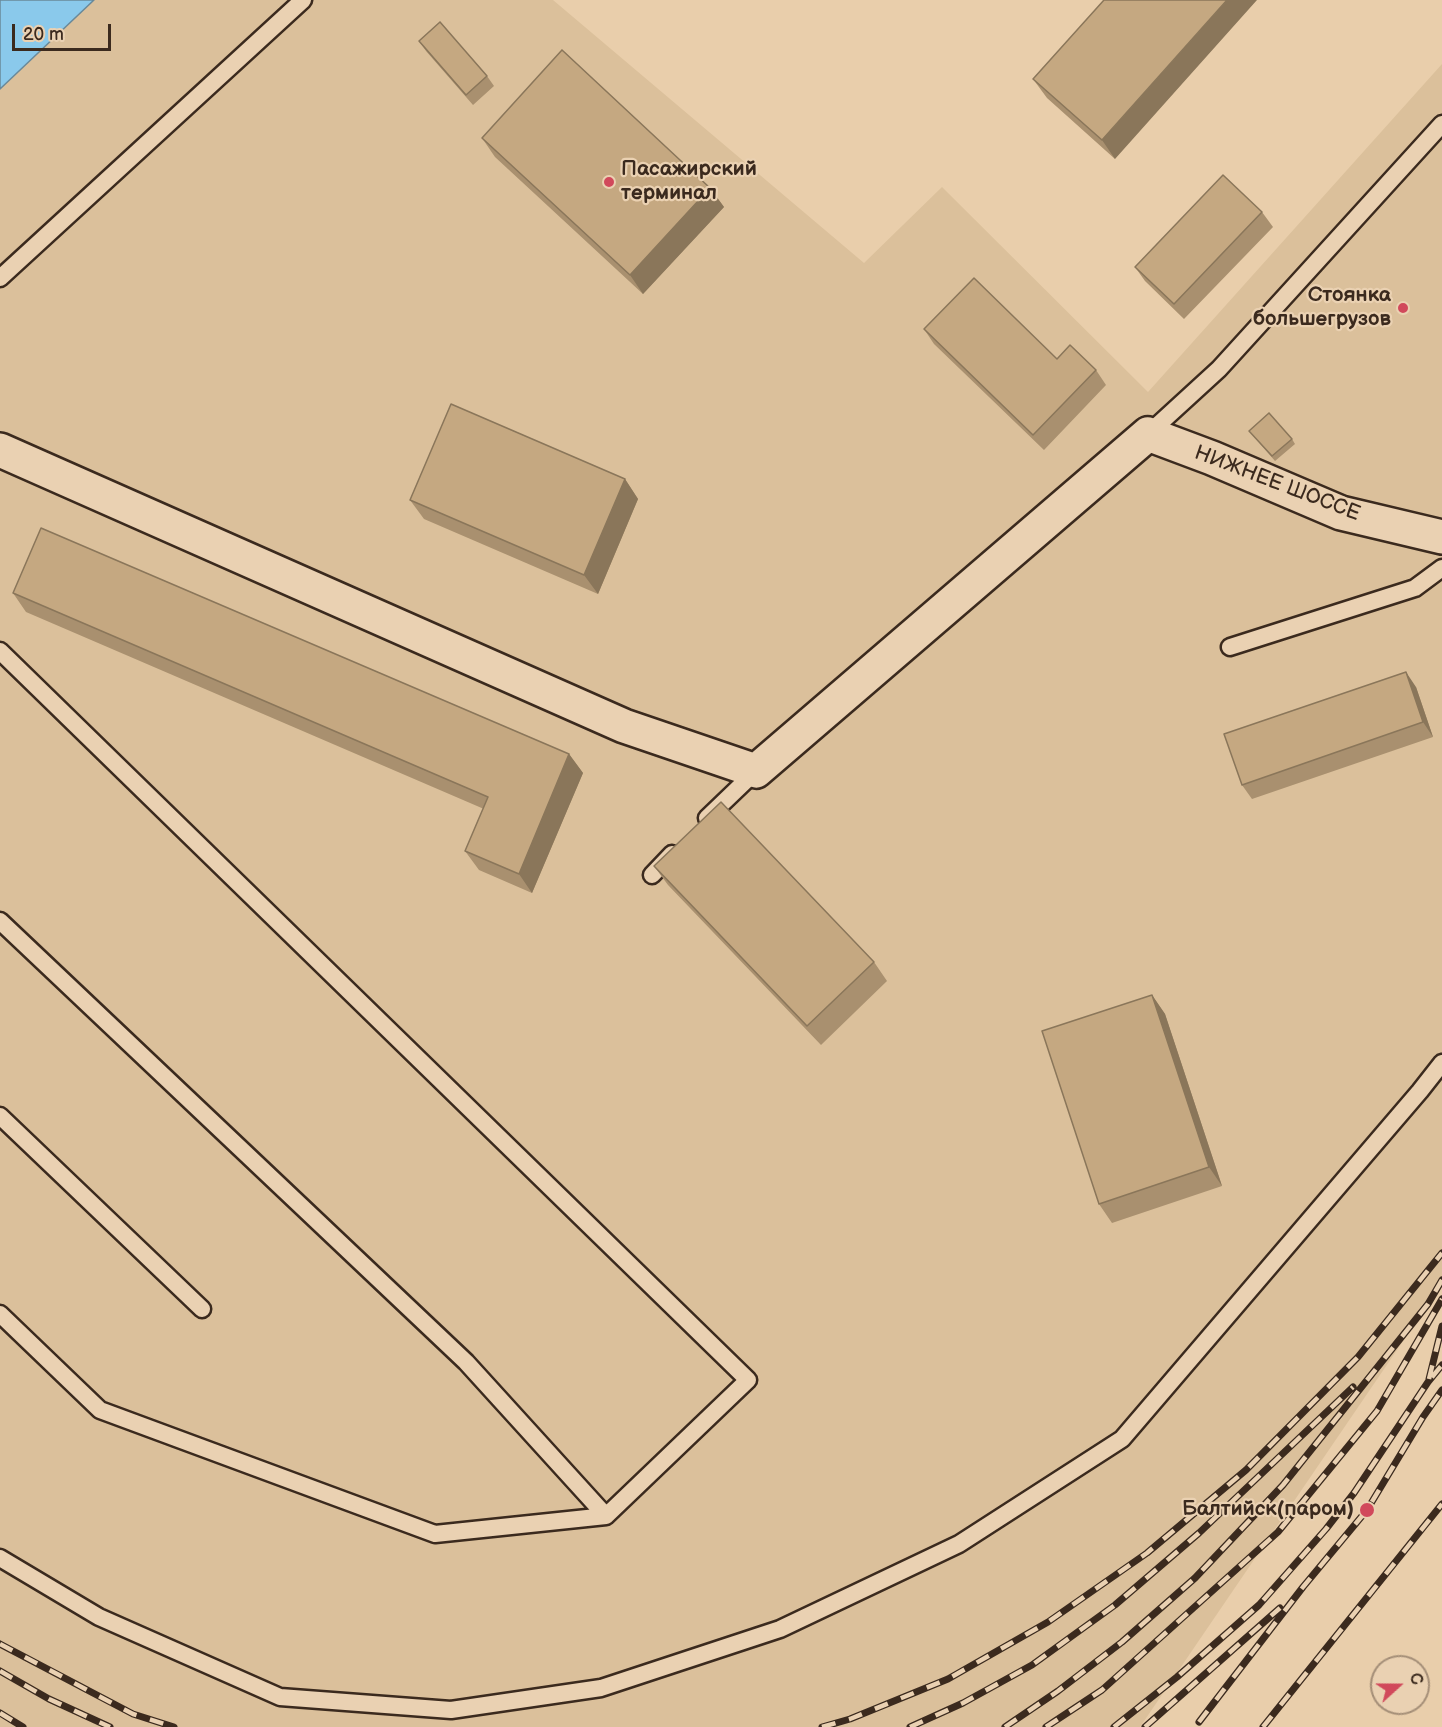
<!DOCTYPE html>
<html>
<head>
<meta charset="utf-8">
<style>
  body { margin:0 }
  #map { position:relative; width:1442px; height:1727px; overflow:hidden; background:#e9ceab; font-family:"Balsamiq Sans",sans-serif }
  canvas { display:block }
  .north { position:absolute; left:1370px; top:1655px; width:60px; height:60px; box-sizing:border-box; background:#ead1b2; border:2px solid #a48e77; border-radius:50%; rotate:69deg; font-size:16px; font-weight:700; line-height:24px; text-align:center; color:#3b2a1e }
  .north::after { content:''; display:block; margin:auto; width:21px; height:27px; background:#d1495b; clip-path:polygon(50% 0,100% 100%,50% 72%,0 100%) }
  .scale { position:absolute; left:12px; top:24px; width:99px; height:27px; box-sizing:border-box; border:3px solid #3b2a1e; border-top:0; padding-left:8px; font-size:18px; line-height:21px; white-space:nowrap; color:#3b2a1e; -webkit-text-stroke:4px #ead1b2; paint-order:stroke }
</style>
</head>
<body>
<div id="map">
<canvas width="1442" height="1727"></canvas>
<div class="north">С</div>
<div class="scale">20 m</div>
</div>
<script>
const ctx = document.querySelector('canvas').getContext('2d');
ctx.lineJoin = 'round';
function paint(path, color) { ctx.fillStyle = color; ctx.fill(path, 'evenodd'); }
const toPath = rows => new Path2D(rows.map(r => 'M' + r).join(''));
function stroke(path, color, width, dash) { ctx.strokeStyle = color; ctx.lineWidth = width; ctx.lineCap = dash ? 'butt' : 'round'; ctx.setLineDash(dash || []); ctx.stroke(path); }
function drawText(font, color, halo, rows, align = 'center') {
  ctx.font = font + ' "Balsamiq Sans",sans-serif'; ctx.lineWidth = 4.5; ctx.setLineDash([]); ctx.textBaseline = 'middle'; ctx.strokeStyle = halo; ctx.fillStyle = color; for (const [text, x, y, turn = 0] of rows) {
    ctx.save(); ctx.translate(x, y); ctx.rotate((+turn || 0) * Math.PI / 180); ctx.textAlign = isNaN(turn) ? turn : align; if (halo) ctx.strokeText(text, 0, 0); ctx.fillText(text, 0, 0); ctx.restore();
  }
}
const built = toPath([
  [94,0,553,0,864,263,942,187,1148,392,1442,64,1442,1284,1140,1727,0,1727,0,89]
]);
const water = toPath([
  [0,0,94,0,0,89,0,0]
]);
const service = toPath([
  [0,278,303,0],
  [1148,434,1219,369,1442,124],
  [1230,647,1415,588,1442,568],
  [0,651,748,1380,606,1516,435,1534,100,1410,0,1314],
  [707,818,756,771],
  [652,875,672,854],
  [0,921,466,1362,606,1516],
  [0,1116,202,1309],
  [0,1558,99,1617,280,1697,451,1710,601,1688,780,1629,959,1544,1122,1439,1420,1091,1442,1063]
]);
const secondary = toPath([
  [0,450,624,726,756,771,1148,434,1212,458,1341,513,1442,537]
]);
const rail = toPath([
  [1429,1379,1442,1326],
  [0,1644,133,1714,174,1727],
  [0,1671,49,1699,110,1727],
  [0,1713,23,1727],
  [1199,1722,1303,1587,1367,1510,1423,1417,1442,1390],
  [822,1727,850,1719,948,1679,1048,1622,1147,1553,1246,1470,1358,1357,1442,1253],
  [910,1727,963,1703,1032,1665,1115,1605,1199,1533,1353,1387],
  [1005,1727,1058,1691,1122,1642,1195,1578,1283,1485,1428,1304,1442,1280],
  [1046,1727,1102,1690,1278,1532,1377,1411,1442,1299],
  [1114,1727,1177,1677,1259,1605,1326,1529,1354,1493,1428,1382,1442,1365],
  [1145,1727,1280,1608],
  [1263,1727,1442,1504]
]);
const wall = toPath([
  [1104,0,1115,159,1047,98,1033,79],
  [419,41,487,76,494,86,473,105,426,51],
  [482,138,710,188,724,207,643,294,495,157],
  [1262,212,1273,227,1184,319,1145,281,1135,267],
  [924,329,1096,370,1106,385,1044,450,934,344],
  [1249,431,1292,439,1295,444,1275,461],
  [625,479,638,499,598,594,424,519,410,500],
  [13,593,569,754,583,773,532,893,479,870,465,851,484,809,26,612],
  [1416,687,1433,737,1252,799,1242,785],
  [654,866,874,962,887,981,821,1045,668,885],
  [1152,995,1165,1014,1222,1186,1112,1223,1099,1204]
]);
const shadedWall = toPath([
  [1227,0,1257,0,1115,159,1102,140],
  [710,188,724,207,643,294,630,275],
  [625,479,638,499,598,594,584,575],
  [1406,672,1416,687,1433,737,1423,722],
  [569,754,583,773,532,893,519,874],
  [1152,995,1165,1014,1222,1186,1209,1167]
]);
const building = toPath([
  [1104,0,1227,0,1102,140,1033,79,1104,0],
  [440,22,487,76,466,95,419,41,440,22],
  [562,50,710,188,630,275,482,138,562,50],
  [1223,175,1262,212,1174,304,1135,267,1223,175],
  [974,278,1057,359,1070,345,1096,370,1033,435,924,329,974,278],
  [451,404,625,479,584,575,410,500,451,404],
  [1269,413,1292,439,1272,456,1249,431,1269,413],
  [41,528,569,754,519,874,465,851,488,797,13,593,41,528],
  [1406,672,1423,722,1242,785,1224,734,1406,672],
  [721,802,874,962,807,1026,654,866,721,802],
  [1152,995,1209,1167,1099,1204,1042,1031,1152,995]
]);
const markers = [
  [609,182,6,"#d1495b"],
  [1403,308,6,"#d1495b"],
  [1367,1510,8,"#d1495b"]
];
const poiNames = [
  ["Пасажирский",621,170,"left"],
  ["терминал",621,194,"left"],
  ["Стоянка",1391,296],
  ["большегрузов",1391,320],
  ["Балтийск(паром)",1354,1510]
];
const streetNames = [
  ["НИЖНЕЕ ШОССЕ",1277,484,21]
];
paint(built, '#dbc09b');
paint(water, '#8ac9eb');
stroke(water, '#6a8999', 1.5);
stroke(service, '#3b2a1e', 21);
stroke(secondary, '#3b2a1e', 38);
stroke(service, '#ead1b2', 16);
stroke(secondary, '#ead1b2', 33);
stroke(rail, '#3b2a1e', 7);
stroke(rail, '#ead1b2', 4.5, [14]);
paint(wall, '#a9906f');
paint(shadedWall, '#8a765a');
paint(building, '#c5a881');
stroke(building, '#8a765a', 1.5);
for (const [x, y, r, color] of markers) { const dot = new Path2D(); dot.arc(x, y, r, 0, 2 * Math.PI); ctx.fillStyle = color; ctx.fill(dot); stroke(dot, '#ead1b2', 2); }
drawText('bold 21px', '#3b2a1e', '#ead1b2', poiNames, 'right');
drawText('21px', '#3b2a1e', '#ead1b2', streetNames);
</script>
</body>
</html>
